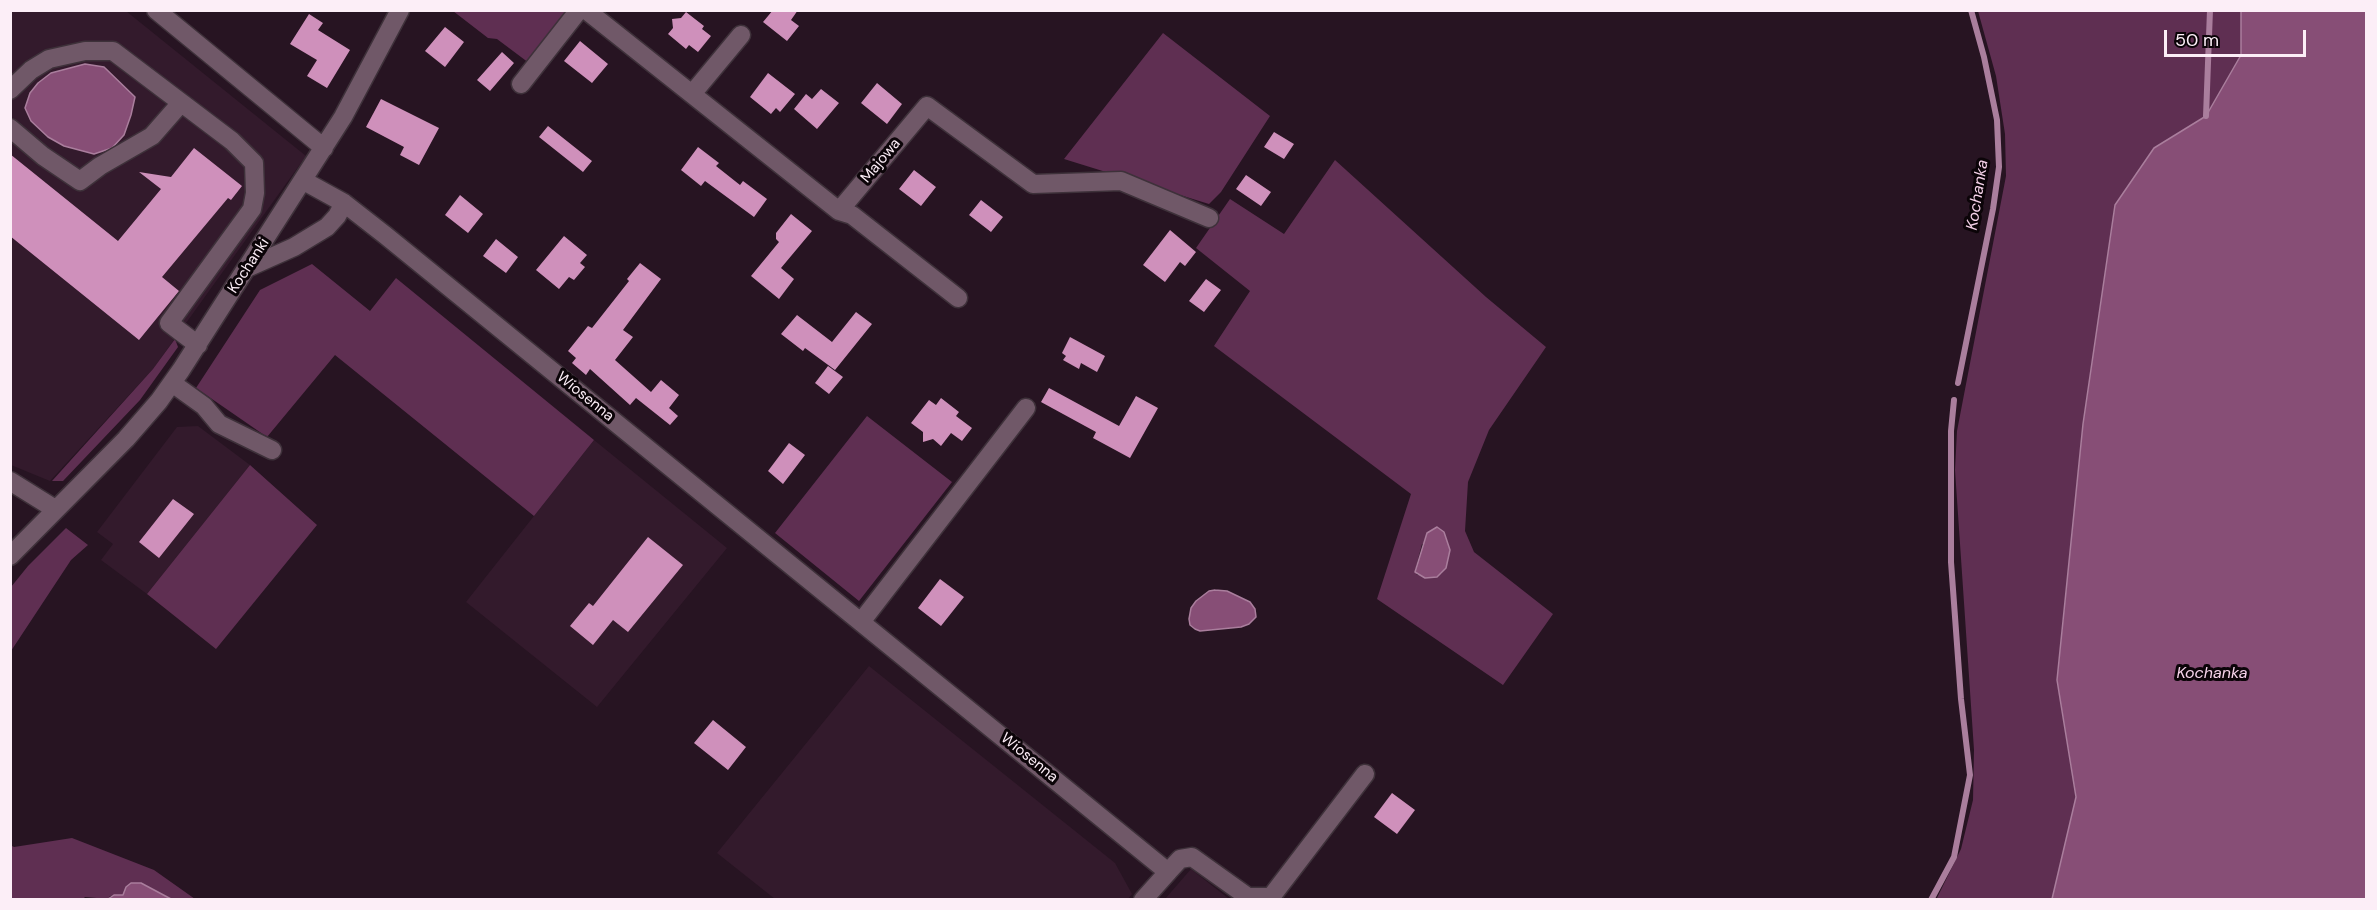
<!DOCTYPE html>
<html>
<head>
<meta charset="utf-8">
<style>
  body { margin:0 }
  #map { position:relative; width:2377px; height:910px; overflow:hidden; background:#271422; font-family:"DM Sans",sans-serif }
  canvas { display:block }
  .frame { position:absolute; inset:0; border:12px solid #fceef7; pointer-events:none }
  .scale { position:absolute; left:2164px; top:30px; width:142px; height:27px; box-sizing:border-box; border:3px solid #fceef7; border-top:0; padding-left:8px; font-size:18px; line-height:21px; white-space:nowrap; color:#fceef7; -webkit-text-stroke:4px #0b0408; paint-order:stroke }
</style>
</head>
<body>
<div id="map">
<canvas width="2377" height="910"></canvas>
<div class="frame"></div>
<div class="scale">50 m</div>
</div>
<script>
const ctx = document.querySelector('canvas').getContext('2d');
ctx.lineJoin = 'round';
function paint(path, color) { ctx.fillStyle = color; ctx.fill(path, 'evenodd'); }
const toPath = rows => new Path2D(rows.map(r => 'M' + r).join(''));
function stroke(path, color, width, dash) { ctx.strokeStyle = color; ctx.lineWidth = width; ctx.lineCap = dash ? 'butt' : 'round'; ctx.setLineDash(dash || []); ctx.stroke(path); }
function drawText(font, color, halo, rows, align = 'center') {
  ctx.font = font + ' "DM Sans",sans-serif'; ctx.lineWidth = 6; ctx.setLineDash([]); ctx.textBaseline = 'middle'; ctx.strokeStyle = halo; ctx.fillStyle = color; for (const [text, x, y, turn = 0] of rows) {
    ctx.save(); ctx.translate(x, y); ctx.rotate((+turn || 0) * Math.PI / 180); ctx.textAlign = isNaN(turn) ? turn : align; if (halo) ctx.strokeText(text, 0, 0); ctx.fillText(text, 0, 0); ctx.restore();
  }
}
const built = toPath([
  [10,11,126,11,306,156,153,369,50,481,11,465],
  [198,426,250,465,147,594,101,560,113,544,97,532,177,427],
  [594,440,727,548,597,707,466,602],
  [869,666,1115,863,1132,894,1127,900,775,899,717,853],
  [1191,869,1229,899,1165,899]
]);
const green = toPath([
  [453,11,566,11,566,16,529,63,497,39,488,38],
  [1978,11,2241,11,2241,55,2206,116,2154,148,2115,205,2083,424,2057,680,2076,797,2052,899,1936,900,1961,849,1973,800,1974,750,1955,470,1957,431,2006,176,2005,134,1996,76],
  [1163,33,1270,116,1221,192,1209,204,1064,159],
  [1335,160,1486,297,1546,347,1489,430,1468,482,1465,531,1474,552,1553,614,1503,685,1377,599,1411,494,1214,346,1250,291,1196,248,1230,199,1284,234],
  [1422,544,1450,550,1446,567,1441,574,1417,575,1415,571],
  [312,264,370,311,396,278,594,440,534,516,335,355,267,437,196,388,260,290],
  [175,339,178,347,140,400,63,481,52,481,153,369],
  [867,416,952,482,859,601,775,533],
  [250,465,317,525,216,649,147,594],
  [66,528,88,545,71,560,11,651,11,587,28,566],
  [72,838,154,870,195,899,171,899,141,883,126,887,123,895,110,896,108,899,85,897,82,900,11,899,10,845,14,847]
]);
const water = toPath([
  [2241,11,2366,11,2366,899,2052,899,2076,797,2057,680,2083,424,2115,205,2154,148,2206,116,2241,55,2241,11],
  [85,64,104,67,135,97,131,115,124,135,112,148,94,154,64,146,48,137,31,121,25,108,30,93,38,83,51,73,85,64],
  [1437,527,1444,532,1450,550,1446,568,1437,577,1425,578,1415,572,1427,533,1437,527],
  [1215,590,1227,591,1250,602,1255,609,1256,617,1249,624,1241,627,1200,631,1195,629,1190,625,1189,619,1191,608,1196,601,1209,591,1215,590],
  [131,883,141,883,171,899,108,899,114,895,123,895,126,887,131,883]
]);
const stream = toPath([
  [2206,116,2210,10],
  [1958,383,1993,209,1999,167,1997,120,1984,57,1971,10],
  [1931,900,1954,857,1970,775,1961,699,1951,562,1951,431,1954,400]
]);
const building = toPath([
  [773,10,798,10,791,20,799,26,787,41,763,22],
  [686,12,704,26,702,29,711,36,698,52,689,45,686,49,668,34,673,28,672,19,681,18],
  [309,14,323,23,318,30,350,50,327,88,307,76,317,60,290,44],
  [445,27,464,42,445,67,425,51],
  [580,41,608,64,592,83,564,61],
  [502,52,514,63,490,91,477,80],
  [768,73,795,94,780,112,776,108,771,114,750,97],
  [877,83,902,104,887,124,861,103],
  [821,89,839,103,817,129,794,109,806,94,812,99],
  [381,99,439,128,419,165,400,155,404,147,366,127],
  [548,126,592,161,583,172,539,137],
  [1274,132,1294,144,1284,159,1264,147],
  [698,147,719,163,716,166,740,185,743,181,767,199,754,217,705,181,701,186,681,170],
  [194,148,242,186,231,200,228,198,162,277,179,291,139,340,10,236,10,154,118,241,161,189,139,172,171,177],
  [914,170,936,187,921,206,899,189],
  [1246,175,1271,192,1261,206,1236,189],
  [460,195,483,214,468,233,445,215],
  [981,200,1003,217,991,232,969,215],
  [791,214,812,231,781,268,794,279,779,299,751,276,779,242,776,239,776,233],
  [1170,230,1196,252,1185,266,1180,262,1165,282,1143,265],
  [564,236,587,255,580,263,585,267,574,280,569,277,559,289,536,270],
  [496,239,518,257,506,273,483,256],
  [640,263,661,279,623,330,633,337,615,360,651,392,661,380,679,395,669,408,678,416,670,425,636,398,630,405,590,369,586,375,572,363,576,358,568,351,588,326,592,328,629,281,627,279],
  [1206,279,1221,290,1204,312,1189,301],
  [856,312,872,324,835,370,805,348,803,351,781,334,797,315,832,342],
  [1070,337,1105,356,1097,372,1081,363,1079,369,1063,360,1066,356,1062,353],
  [828,366,843,377,829,394,815,383],
  [1049,388,1119,426,1136,396,1158,408,1130,458,1093,438,1096,432,1041,402],
  [941,398,959,412,956,416,972,428,962,441,951,433,941,446,933,439,923,442,923,432,911,423,929,400,936,405],
  [789,443,805,455,783,484,768,471],
  [173,499,194,514,159,558,139,542],
  [648,537,683,565,628,632,613,620,593,645,570,626,589,603,593,606],
  [940,579,964,597,941,626,918,608],
  [713,720,746,747,728,770,694,743],
  [1392,793,1415,810,1397,834,1374,817]
]);
const minor = toPath([
  [156,10,324,148],
  [586,10,839,211,927,106,1033,184,1121,181,1209,218],
  [521,84,579,10],
  [10,90,31,70,49,59,85,51,113,51,232,141,254,163,255,193,252,209,169,323,198,345],
  [692,94,741,35],
  [10,128,43,156,80,181,100,166,152,136,180,104],
  [304,181,344,203,385,235,1168,872,1143,900],
  [839,211,852,215,958,298],
  [247,268,294,247,327,227,337,216,344,203],
  [172,383,204,406,219,424,272,450],
  [10,481,55,509],
  [10,556,126,439,159,401,181,370,343,117,400,10],
  [861,622,1026,408],
  [1168,872,1180,859,1192,857,1248,897,1271,897,1365,774]
]);
const streetNames = [
  ["Majowa",881,161,-50],
  ["Kochanki",249,266,-57],
  ["Wiosenna",585,397,39],
  ["Wiosenna",1029,758,39]
];
const waterNames = [
  ["Kochanka",1978,195,-81],
  ["Kochanka",2212,674]
];
paint(built, '#331a2c');
paint(green, '#5f2f52');
paint(water, '#874e76');
stroke(water, '#aa7e9d', 1.5);
stroke(stream, '#aa7e9d', 6);
paint(building, '#cf90bb');
stroke(minor, '#3e313a', 21);
stroke(minor, '#705868', 18);
drawText('15px', '#fceef7', '#0b0408', streetNames);
drawText('italic 16px', '#f6d3ea', '#0b0408', waterNames);
</script>
</body>
</html>
